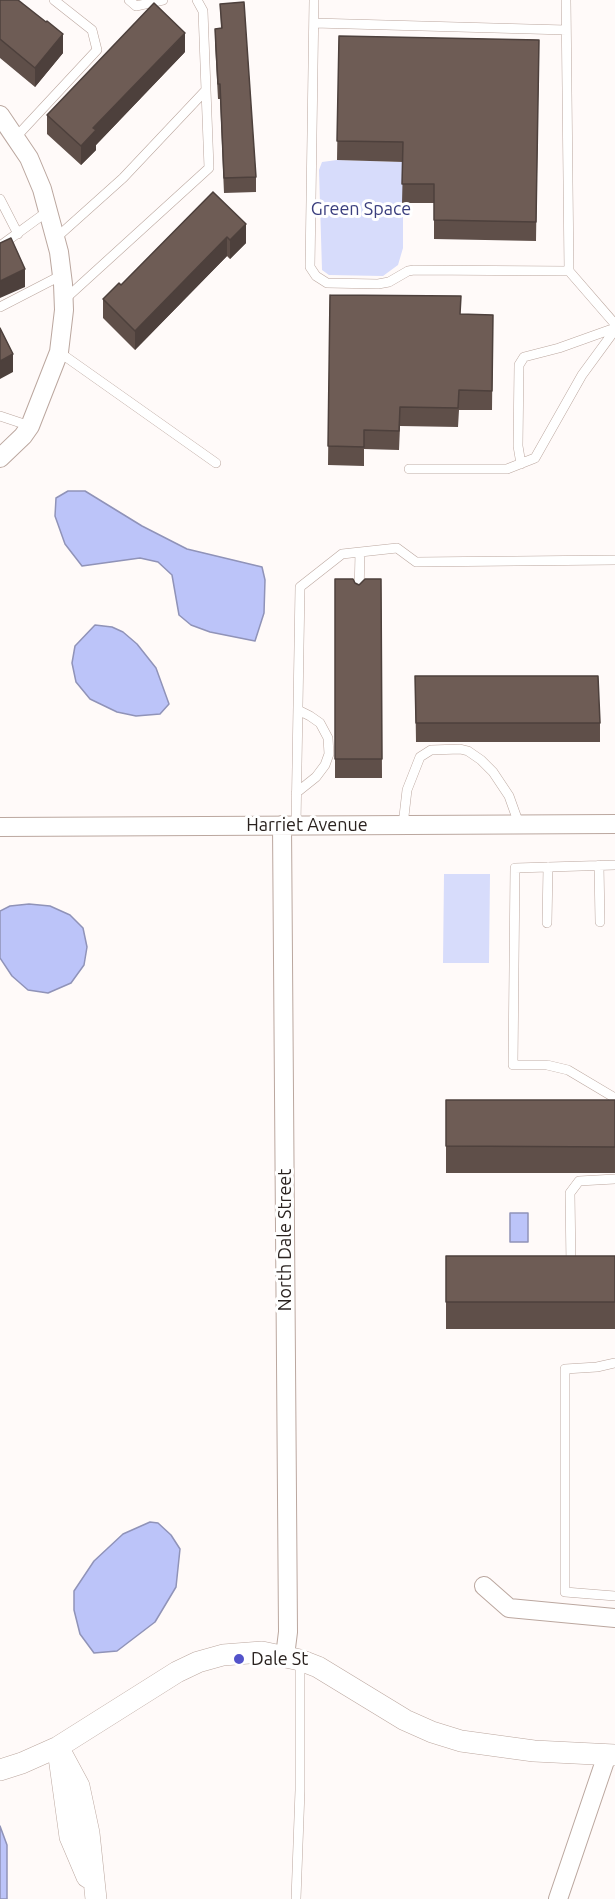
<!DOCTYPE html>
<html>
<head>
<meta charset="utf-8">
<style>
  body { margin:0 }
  canvas { display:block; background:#fffaf9 }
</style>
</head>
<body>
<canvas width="615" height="1899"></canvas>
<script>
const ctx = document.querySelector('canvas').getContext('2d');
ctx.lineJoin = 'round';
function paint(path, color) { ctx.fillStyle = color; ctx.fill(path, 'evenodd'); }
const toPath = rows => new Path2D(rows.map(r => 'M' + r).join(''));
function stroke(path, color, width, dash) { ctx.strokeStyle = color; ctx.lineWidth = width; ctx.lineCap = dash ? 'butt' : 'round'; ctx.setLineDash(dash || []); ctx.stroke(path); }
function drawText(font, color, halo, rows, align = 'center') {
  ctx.font = font + ' Ubuntu,sans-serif'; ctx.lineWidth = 6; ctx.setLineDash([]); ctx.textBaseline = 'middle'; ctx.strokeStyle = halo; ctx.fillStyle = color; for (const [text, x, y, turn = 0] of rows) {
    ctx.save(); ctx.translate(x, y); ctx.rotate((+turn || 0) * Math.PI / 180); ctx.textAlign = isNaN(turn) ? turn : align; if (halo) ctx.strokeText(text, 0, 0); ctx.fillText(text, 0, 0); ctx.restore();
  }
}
const green = toPath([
  [337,160,403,162,403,248,398,265,383,276,329,275,322,270,319,170,322,162],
  [444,874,490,874,489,963,443,963]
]);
const water = toPath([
  [68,491,85,491,142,526,187,549,262,567,265,580,264,613,255,641,210,632,191,625,179,615,172,575,158,562,140,558,82,566,65,544,55,516,56,498,68,491],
  [95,625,112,627,123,632,137,644,156,668,169,704,160,714,136,716,117,712,90,699,76,682,72,663,75,646,95,625],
  [29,904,50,906,70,915,83,928,87,947,84,965,71,983,48,993,28,990,12,976,0,958,0,911,10,906,29,904],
  [510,1213,528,1213,528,1242,510,1242,510,1213],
  [150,1522,158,1523,171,1535,180,1549,176,1587,155,1622,117,1651,94,1653,80,1634,74,1610,74,1591,94,1561,123,1534,150,1522],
  [0,1826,7,1845,7,1899,0,1899,0,1826]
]);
const service = toPath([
  [129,0,136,6,163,0],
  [314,0,310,267,316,276,327,283,378,284,389,282,408,271,414,270,569,271],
  [566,0,569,271,615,324],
  [314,23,566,30],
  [16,137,97,50,92,30,54,0],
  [0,199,18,234],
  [56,238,123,178,206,90,203,11,197,0],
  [0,246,48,211],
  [64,300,209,168,206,90],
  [0,307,62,275],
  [59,352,216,463],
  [0,416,30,426],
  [521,464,518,446,519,365,524,357,559,348,615,328],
  [409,469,507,469,535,458,582,375,615,330],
  [359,595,360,552],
  [296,793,316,777,325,765,329,754,328,738,320,723,310,716,298,710],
  [296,825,300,587,342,554,397,548,416,562,615,560],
  [403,825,407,790,420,757,431,750,460,749,468,751,481,760,493,772,509,796,519,824],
  [599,865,600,922],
  [615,865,515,868,513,1065,547,1065,568,1070,615,1098],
  [547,923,548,867],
  [571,1266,570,1193,579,1181,615,1179],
  [615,1363,597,1367,565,1369,565,1592,615,1596],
  [296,1899,300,1790,300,1660]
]);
const minor = toPath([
  [0,115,29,158,42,189,59,252,63,284,64,310,59,352,30,426,23,436,0,458],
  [282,825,288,1632,285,1656],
  [0,827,615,824],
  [484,1586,509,1608,615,1618],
  [558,1899,607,1755]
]);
const tertiary = toPath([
  [58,1747,79,1786,89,1833,96,1899],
  [59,1757,70,1837,87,1877],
  [0,1770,22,1763,58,1747,177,1672,198,1662,223,1655,262,1652,300,1660,318,1667,405,1720,432,1732,461,1741,534,1751,615,1755]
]);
const wall = toPath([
  [0,0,46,22,63,53,35,87,0,58],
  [220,4,256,177,256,192,224,193,220,99,218,99,215,43,215,29,221,28],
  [339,36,539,40,536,241,434,239,434,203,402,203,403,162,337,160],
  [185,52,96,145,96,150,81,165,47,134,47,115],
  [246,224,246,243,230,259,227,256,135,350,103,318,103,299,121,285],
  [330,295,461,314,493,315,492,410,459,410,458,427,400,426,399,450,364,449,364,466,328,465],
  [335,579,359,585,381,579,382,778,335,778],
  [415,676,600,723,600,742,416,742],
  [446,1100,615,1100,615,1173,446,1173],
  [446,1256,615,1256,615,1329,446,1329]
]);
const shadedWall = toPath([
  [185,33,185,52,96,145,96,150,81,165,81,146,93,128],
  [63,34,63,53,35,87,35,68],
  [246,224,246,243,230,259,230,240],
  [227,237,227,256,135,350,135,331],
  [25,269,25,287,0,298,0,281],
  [13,354,13,372,0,379,0,361]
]);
const building = toPath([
  [0,0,18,0,46,22,47,21,63,34,35,68,0,39,0,0],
  [244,2,256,177,224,178,220,84,218,84,215,29,222,28,220,4,244,2],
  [154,3,185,33,93,128,96,130,81,146,47,115,154,3],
  [339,36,539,40,536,222,434,220,434,184,402,184,403,142,337,141,339,36],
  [213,192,246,224,230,240,227,237,135,331,103,299,119,283,121,285,213,192],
  [11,238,25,269,0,281,0,243,11,238],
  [330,295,461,296,460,314,493,315,492,391,459,390,458,408,400,407,399,431,364,430,364,447,328,446,330,295],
  [0,328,13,354,0,361,0,328],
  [335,579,353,579,355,583,359,585,365,579,381,579,382,759,335,759,335,579],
  [415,676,598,676,600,723,416,723,415,676],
  [446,1100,615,1100,615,1147,446,1146,446,1100],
  [446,1256,615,1256,615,1302,446,1302,446,1256]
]);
const markers = [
  [239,1659,6,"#5353ca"]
];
const parkNames = [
  ["Green Space",361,209]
];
const streetNames = [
  ["Harriet Avenue",307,825],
  ["North Dale Street",285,1240,-90]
];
const poiNames = [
  ["Dale St",251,1659]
];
paint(green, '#d7dcfb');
paint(water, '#bcc4f9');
stroke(water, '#9093b8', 1.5);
stroke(service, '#bba79f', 10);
stroke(minor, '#bba79f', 20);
stroke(tertiary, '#bba79f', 22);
stroke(service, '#fff', 9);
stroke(minor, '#fff', 18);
stroke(tertiary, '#fff', 21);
paint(wall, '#5f4f49');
paint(shadedWall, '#4d403c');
paint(building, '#6e5c55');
stroke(building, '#4d403c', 1.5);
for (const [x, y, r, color] of markers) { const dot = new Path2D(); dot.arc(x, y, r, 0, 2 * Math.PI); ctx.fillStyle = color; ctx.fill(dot); stroke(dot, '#fff', 2); }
drawText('18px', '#3b3f7e', '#fff', parkNames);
drawText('18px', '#2a221f', '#fff', streetNames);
drawText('18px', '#2a221f', '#fff', poiNames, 'left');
</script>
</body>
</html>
